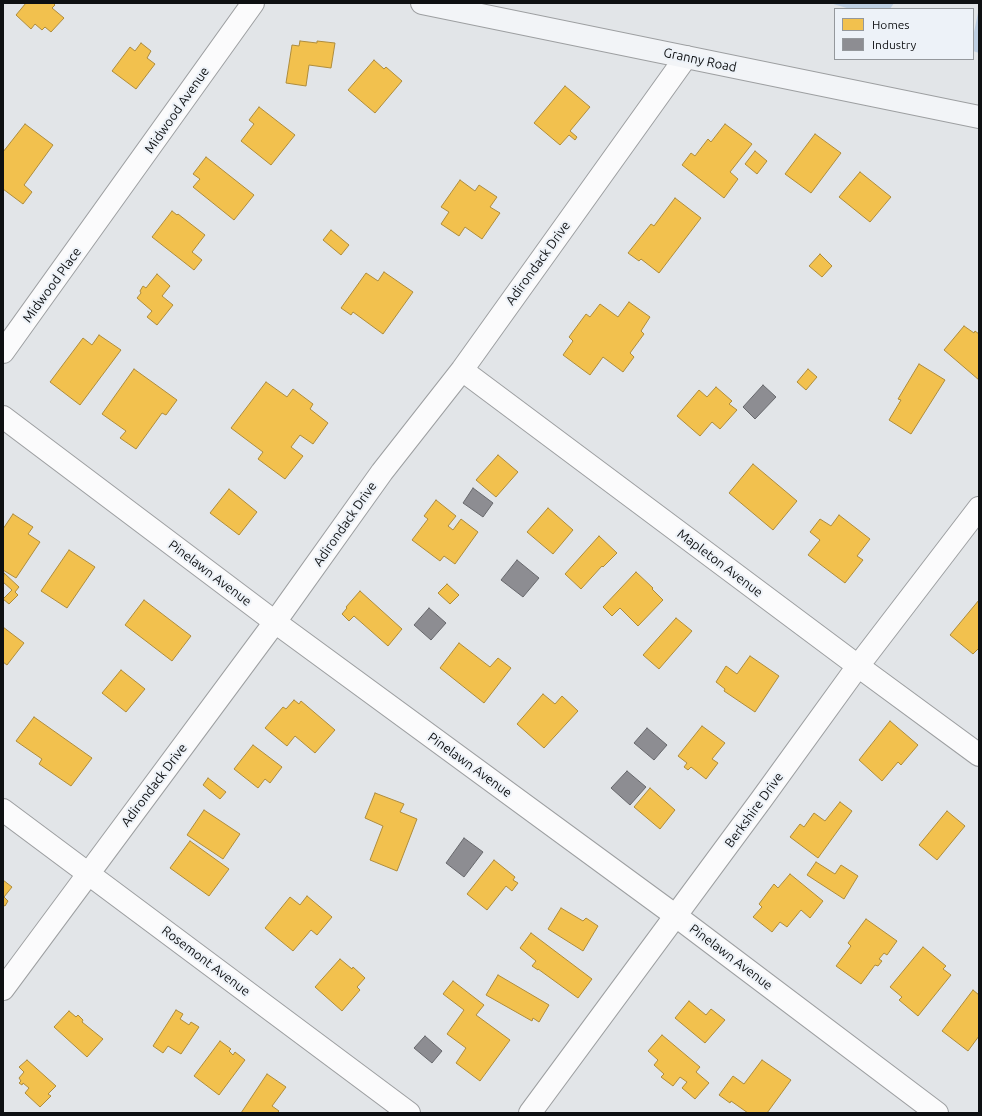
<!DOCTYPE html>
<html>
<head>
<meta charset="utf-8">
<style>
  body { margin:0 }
  #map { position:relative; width:982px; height:1116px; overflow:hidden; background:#e2e5e8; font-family:Ubuntu,sans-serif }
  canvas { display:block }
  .frame { position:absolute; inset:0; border:4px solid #0e1012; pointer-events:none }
  .legend { position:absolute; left:834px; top:8px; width:140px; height:52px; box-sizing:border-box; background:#edf2f8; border:1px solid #94989c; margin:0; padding:5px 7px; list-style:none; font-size:12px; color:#0e1012 }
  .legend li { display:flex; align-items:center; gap:8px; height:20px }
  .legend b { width:20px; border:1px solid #94989c }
</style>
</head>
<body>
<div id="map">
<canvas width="982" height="1116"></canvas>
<div class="frame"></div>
<ul class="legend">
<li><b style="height:11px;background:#f2c14e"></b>Homes</li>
<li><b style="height:11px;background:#8d8d92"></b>Industry</li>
</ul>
</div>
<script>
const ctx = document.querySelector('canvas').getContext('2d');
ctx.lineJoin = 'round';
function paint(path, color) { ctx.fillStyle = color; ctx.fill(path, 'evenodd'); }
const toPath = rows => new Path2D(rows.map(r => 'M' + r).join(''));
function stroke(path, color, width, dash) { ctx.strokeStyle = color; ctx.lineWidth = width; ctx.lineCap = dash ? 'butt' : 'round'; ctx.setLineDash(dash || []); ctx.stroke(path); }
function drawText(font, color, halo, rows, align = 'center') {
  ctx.font = font + ' Ubuntu,sans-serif'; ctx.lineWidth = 4; ctx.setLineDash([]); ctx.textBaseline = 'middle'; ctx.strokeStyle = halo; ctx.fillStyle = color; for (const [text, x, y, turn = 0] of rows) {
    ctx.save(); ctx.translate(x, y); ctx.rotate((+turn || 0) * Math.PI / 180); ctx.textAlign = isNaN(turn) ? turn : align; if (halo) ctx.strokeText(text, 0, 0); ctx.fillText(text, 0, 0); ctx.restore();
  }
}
const green = toPath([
  [830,3,894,3,890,9,850,9],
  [979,8,979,53,973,51,973,37]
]);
const homes = toPath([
  [26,3,53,3,55,5,52,8,64,18,51,32,45,27,42,30,35,24,31,29,16,15,26,3],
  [300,41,317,43,317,41,335,43,331,68,309,65,306,86,286,83,292,45,299,46,300,41],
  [141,43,151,51,147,58,155,64,136,89,112,71,130,47,135,51,141,43],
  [374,60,384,69,386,67,402,81,375,113,348,90,374,60],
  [565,86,590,107,570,131,577,137,575,140,569,135,560,145,534,123,565,86],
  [259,107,295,135,271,165,241,141,254,124,249,120,259,107],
  [25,124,53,145,24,185,32,192,23,204,3,189,3,152,25,124],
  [725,124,752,144,730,172,738,179,724,198,682,165,691,153,695,156,708,139,711,142,725,124],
  [815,134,841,153,811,193,785,174,815,134],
  [755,151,767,161,757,174,745,164,755,151],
  [206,157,254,195,234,220,193,187,200,179,193,174,206,157],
  [860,172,891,197,870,222,839,197,860,172],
  [460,180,475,191,479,185,497,197,490,207,500,213,482,239,465,227,459,236,441,224,449,212,441,207,460,180],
  [675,198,701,218,659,273,641,259,639,261,628,253,651,224,654,226,675,198],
  [172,211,177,215,178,214,205,235,192,252,202,260,194,270,152,237,172,211],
  [331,230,349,245,341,255,323,240,331,230],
  [820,254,832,266,822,277,809,266,820,254],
  [384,272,413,292,383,334,353,312,351,315,341,308,366,273,378,281,384,272],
  [157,274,170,286,162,296,173,305,157,325,147,317,152,311,137,298,141,293,140,291,143,286,146,288,157,274],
  [629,302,650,317,641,331,644,334,630,353,634,357,623,372,603,357,590,375,563,355,573,341,569,337,586,314,590,317,600,304,618,317,629,302],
  [964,326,974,333,975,331,979,334,979,380,944,350,964,326],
  [99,335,121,350,80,405,50,382,83,338,92,345,99,335],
  [919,364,945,380,911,434,889,420,901,400,898,399,919,364],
  [134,369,177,400,166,415,162,413,136,449,120,438,126,431,102,414,134,369],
  [808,369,817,377,806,390,797,382,808,369],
  [266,382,287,397,293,389,313,404,310,409,328,423,313,444,300,435,291,447,303,456,285,479,258,459,263,452,231,428,266,382],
  [716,387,732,401,729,404,737,410,720,429,712,422,700,436,677,416,699,390,707,397,716,387],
  [498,455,518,472,496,497,476,480,498,455],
  [753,464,797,501,773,530,729,493,753,464],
  [229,489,257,512,239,535,210,513,229,489],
  [436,500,456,516,448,526,453,530,461,519,478,532,455,564,444,556,440,561,412,540,428,519,424,516,436,500],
  [548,508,573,530,553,554,527,532,548,508],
  [13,514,33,527,28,534,40,542,16,578,3,570,3,529,13,514],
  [839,515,870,539,857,556,863,560,845,583,808,555,820,540,810,532,820,519,831,526,839,515],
  [599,536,617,553,603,567,602,566,581,589,565,574,599,536],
  [69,550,95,567,67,608,41,591,69,550],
  [636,572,653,588,652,589,663,600,638,626,620,608,612,616,603,607,636,572],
  [4,573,19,587,15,592,18,595,9,604,3,599,12,590,3,582,4,573],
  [447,584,459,595,450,604,438,593,447,584],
  [360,591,402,629,388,646,354,616,349,621,342,614,347,608,346,607,360,591],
  [144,600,191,636,172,661,125,625,144,600],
  [979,600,979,648,973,654,950,635,979,600],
  [676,618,692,631,659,669,643,655,676,618],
  [3,627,24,643,7,665,3,662,3,627],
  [459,643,490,667,498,658,511,668,484,703,440,668,459,643],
  [750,656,779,676,755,712,724,691,725,689,716,682,726,666,737,674,750,656],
  [121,670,145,689,126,712,102,693,121,670],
  [543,694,555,704,562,696,578,711,544,748,517,724,543,694],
  [294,700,299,704,301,701,335,730,315,753,295,736,287,746,265,728,283,707,286,709,294,700],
  [34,717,92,758,71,786,39,764,42,759,16,741,34,717],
  [890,721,918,745,901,765,898,762,882,781,859,760,890,721],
  [702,726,725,743,712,759,718,763,706,779,691,767,688,770,684,767,687,763,678,756,702,726],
  [253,745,282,767,270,783,265,779,258,788,234,769,253,745],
  [208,778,226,792,220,799,203,785,208,778],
  [650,788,675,810,660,829,634,807,650,788],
  [375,793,404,804,400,812,417,819,397,871,370,860,383,826,365,818,375,793],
  [840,802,852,811,818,858,790,837,800,824,804,827,814,813,825,821,840,802],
  [204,810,240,834,223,859,187,835,204,810],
  [947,811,965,826,937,860,919,845,947,811],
  [190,841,229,869,209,896,170,868,190,841],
  [494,860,515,877,513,880,518,883,512,891,506,886,487,910,467,894,494,860],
  [816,862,835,874,841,865,858,876,844,899,807,875,816,862],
  [790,874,823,901,810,918,801,910,787,927,780,922,772,932,753,917,762,907,759,904,774,884,778,888,790,874],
  [3,880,12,887,4,897,8,901,5,906,3,905,3,880],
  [307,896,332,917,317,935,311,930,293,951,265,928,290,897,300,905,307,896],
  [561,908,583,921,586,918,598,926,583,951,548,929,561,908],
  [866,919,897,941,887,955,884,953,879,959,882,961,878,966,875,965,861,984,836,966,851,946,848,943,866,919],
  [531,933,592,979,578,998,538,969,538,970,532,966,536,961,520,948,531,933],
  [923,947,946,966,943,969,951,975,918,1016,899,1000,902,997,890,987,923,947],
  [340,959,352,969,353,967,365,978,357,987,360,990,342,1011,315,987,340,959],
  [498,975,549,1005,539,1022,533,1018,532,1021,486,995,498,975],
  [453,981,484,1005,476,1015,510,1040,480,1081,456,1063,466,1048,447,1034,464,1010,443,994,453,981],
  [973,990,979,995,979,1036,968,1051,942,1031,973,990],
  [689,1001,706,1015,711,1009,725,1020,705,1043,675,1018,689,1001],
  [176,1010,183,1014,180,1019,189,1025,191,1022,199,1027,181,1054,168,1046,163,1053,153,1046,176,1010],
  [69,1011,76,1017,78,1015,83,1020,82,1022,103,1039,87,1057,54,1027,69,1011],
  [662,1035,700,1067,696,1072,709,1083,695,1099,682,1088,687,1082,680,1077,673,1086,661,1077,664,1074,654,1065,658,1060,648,1051,662,1035],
  [220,1041,231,1049,229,1051,233,1055,235,1052,245,1060,219,1095,194,1076,220,1041],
  [27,1060,56,1086,48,1094,51,1096,40,1107,25,1093,29,1088,23,1083,22,1085,19,1083,21,1081,19,1078,24,1072,19,1067,27,1060],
  [762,1060,791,1080,767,1113,748,1113,731,1101,730,1103,719,1095,733,1076,744,1084,762,1060],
  [267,1074,286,1087,272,1106,279,1111,277,1113,241,1113,267,1074]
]);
const industry = toPath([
  [763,385,776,397,755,419,743,407,763,385],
  [473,488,493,503,483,517,463,503,473,488],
  [517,560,539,578,523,597,501,580,517,560],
  [429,608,446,623,431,640,414,625,429,608],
  [647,728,667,745,654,760,634,743,647,728],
  [627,771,646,787,630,805,611,788,627,771],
  [464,838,483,852,464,877,446,863,464,838],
  [425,1036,442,1051,432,1063,414,1048,425,1036]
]);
const street = toPath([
  [3,352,253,3],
  [462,370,858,666,979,755],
  [3,417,275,622,676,916,937,1113],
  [3,810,409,1113],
  [3,989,275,622,382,472,462,370,686,57],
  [530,1113,761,800,858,666,979,508]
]);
const secondary = toPath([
  [422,3,979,117]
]);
const streetNames = [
  ["Granny Road",700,60,12],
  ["Midwood Avenue",177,110,-55],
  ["Adirondack Drive",538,263,-54],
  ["Midwood Place",52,285,-54],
  ["Adirondack Drive",345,524,-55],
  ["Mapleton Avenue",720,563,37],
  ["Pinelawn Avenue",210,573,37],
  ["Pinelawn Avenue",470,765,36],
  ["Adirondack Drive",154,785,-53],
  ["Berkshire Drive",754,810,-54],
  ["Pinelawn Avenue",731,957,37],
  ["Rosemont Avenue",206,961,37]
];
paint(green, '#becfe2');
paint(homes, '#f2c14e');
stroke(homes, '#ae8c3c', 1);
paint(industry, '#8d8d92');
stroke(industry, '#67686c', 1);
stroke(street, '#9d9fa1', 24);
stroke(secondary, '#9d9fa1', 24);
stroke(street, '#fbfbfc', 22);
stroke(secondary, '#f2f4f7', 22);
drawText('13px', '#0e1012', '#edf2f8', streetNames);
</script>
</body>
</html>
